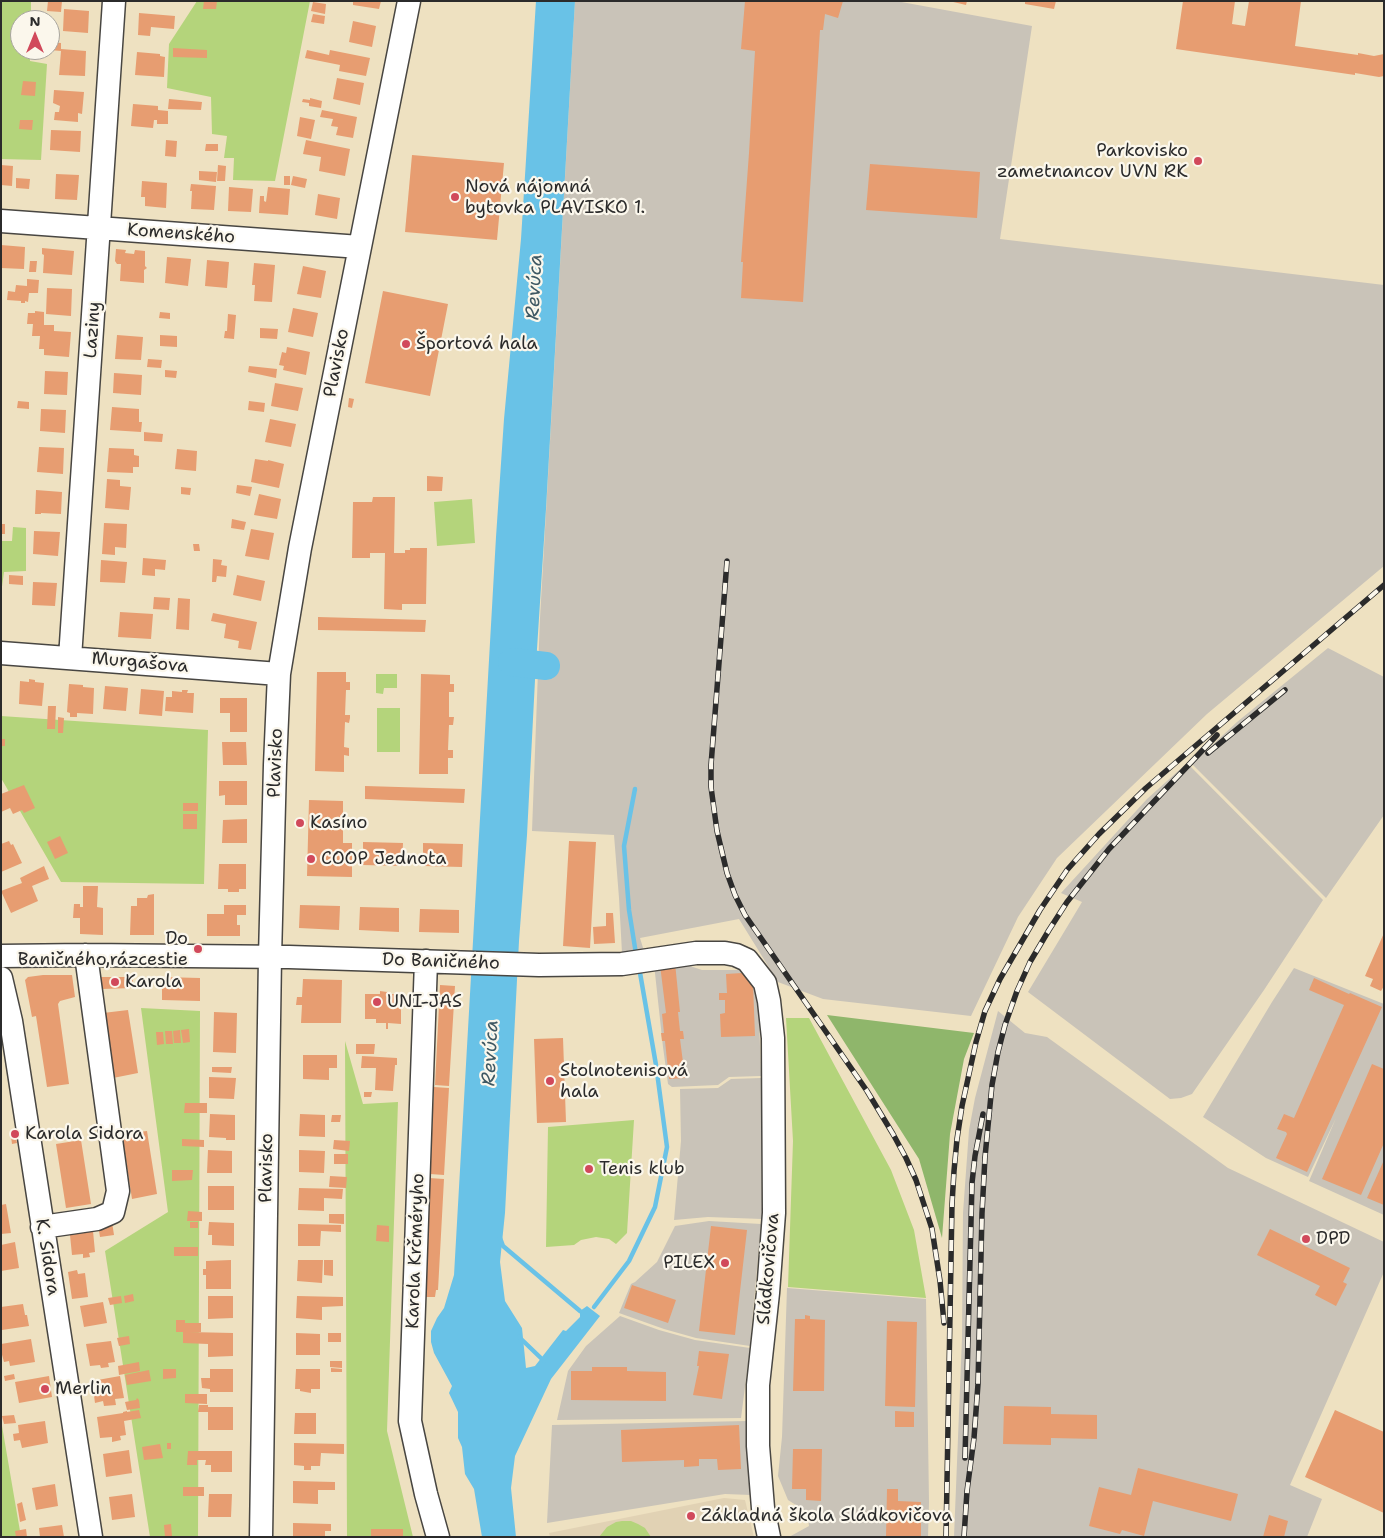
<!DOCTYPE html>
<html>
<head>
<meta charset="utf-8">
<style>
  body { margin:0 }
  #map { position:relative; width:1385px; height:1538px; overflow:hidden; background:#eee1c1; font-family:"Shantell Sans",sans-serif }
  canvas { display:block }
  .frame { position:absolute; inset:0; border:2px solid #2b2b2b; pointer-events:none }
  .north { position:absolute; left:10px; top:10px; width:50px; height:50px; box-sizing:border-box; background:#fbf7ec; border:1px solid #a8a59f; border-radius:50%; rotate:0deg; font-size:14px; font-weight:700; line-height:20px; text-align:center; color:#2b2b2b }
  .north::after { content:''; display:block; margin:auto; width:18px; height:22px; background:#d1495b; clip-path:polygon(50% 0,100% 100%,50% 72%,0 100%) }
</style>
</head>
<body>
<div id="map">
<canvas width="1385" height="1538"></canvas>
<div class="frame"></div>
<div class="north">N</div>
</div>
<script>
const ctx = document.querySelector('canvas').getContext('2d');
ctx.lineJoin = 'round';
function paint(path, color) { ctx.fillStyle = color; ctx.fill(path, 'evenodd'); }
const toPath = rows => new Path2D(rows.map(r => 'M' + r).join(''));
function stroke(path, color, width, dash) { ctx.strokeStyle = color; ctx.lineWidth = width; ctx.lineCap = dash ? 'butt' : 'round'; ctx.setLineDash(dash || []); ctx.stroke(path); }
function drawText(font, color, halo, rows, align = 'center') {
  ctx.font = font + ' "Shantell Sans",sans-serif'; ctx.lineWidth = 4.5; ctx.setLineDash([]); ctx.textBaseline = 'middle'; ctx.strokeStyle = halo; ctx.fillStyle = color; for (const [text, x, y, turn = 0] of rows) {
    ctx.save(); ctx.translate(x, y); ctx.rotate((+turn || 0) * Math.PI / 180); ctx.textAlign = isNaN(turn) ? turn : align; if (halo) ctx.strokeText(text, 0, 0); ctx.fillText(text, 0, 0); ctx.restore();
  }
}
const built = toPath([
  [724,1498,745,1500,754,1537,550,1537,549,1533]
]);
const industrial = toPath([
  [575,1,896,1,1032,26,1000,239,1384,285,1384,566,1207,714,1057,858,1018,917,971,1016,823,999,778,982,739,919,640,938,644,951,622,953,619,898,614,835,532,831,540,618],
  [1328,648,1384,677,1384,815,1326,898,1192,764,1237,722],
  [1187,763,1323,900,1264,990,1192,1094,1181,1098,1170,1099,1028,992,1082,902,1061,893,1147,799],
  [675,961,702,970,742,970,758,987,761,1076,729,1077,718,1085,672,1087,668,1084,663,1047,654,964],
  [1294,968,1384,1004,1384,1215,1309,1181,1336,1118,1308,1177,1266,1158,1203,1117,1272,1002],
  [998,1011,1025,1033,1047,1037,1228,1168,1384,1242,1384,1272,1290,1485,1322,1499,1307,1537,954,1537,962,1338,963,1213,969,1130,975,1098],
  [761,1078,762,1219,708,1217,674,1220,681,1141,680,1089,718,1088,731,1079],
  [709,1221,761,1224,750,1346,696,1338,664,1329,619,1313,631,1284,635,1282,657,1262,675,1226],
  [787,1288,926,1299,929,1502,928,1537,789,1537,809,1526,807,1512,788,1500,778,1476,782,1437],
  [620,1316,659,1330,695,1340,750,1348,741,1418,557,1420,568,1371,586,1346],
  [747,1421,751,1495,725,1494,547,1523,552,1425]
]);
const green = toPath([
  [1,1,31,1,31,20,20,20,20,50,30,50,30,61,47,64,41,160,1,159],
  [197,1,310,1,275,181,233,180,234,158,224,158,227,136,212,134,211,97,167,88,169,44],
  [472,499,475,543,437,546,434,502],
  [13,527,26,528,26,571,4,572,1,594,1,541,12,541],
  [376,674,397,674,397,688,384,688,383,694,376,693],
  [377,708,400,708,400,752,377,752],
  [1,716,208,730,204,884,61,882,1,778],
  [141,1008,200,1011,198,1537,150,1537,105,1251,168,1212],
  [786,1018,809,1018,891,1170,914,1230,926,1298,788,1287,793,1141],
  [345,1041,363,1104,398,1102,387,1431,413,1537,347,1537],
  [634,1120,627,1233,616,1244,609,1239,596,1237,581,1240,574,1245,546,1247,548,1127],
  [1,1420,21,1537,1,1537],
  [622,1521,631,1521,638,1524,645,1528,651,1537,599,1537,607,1527,616,1522]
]);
const forest = toPath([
  [827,1015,974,1033,964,1059,950,1134,942,1238,919,1159]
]);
const water = toPath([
  [536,1,575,1,546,509,535,680,527,835,519,941,505,1213,500,1262,505,1301,522,1328,526,1368,535,1366,563,1330,566,1331,580,1317,580,1311,587,1306,600,1316,551,1379,515,1456,511,1488,516,1537,482,1537,474,1489,465,1474,462,1447,458,1438,458,1412,449,1393,452,1386,434,1353,431,1342,431,1331,437,1318,444,1308,454,1275,496,537,504,419,521,239]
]);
const stream = toPath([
  [635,789,624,846,629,910,636,954],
  [500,1238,503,1246,580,1311],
  [594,1307,629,1261,655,1207,667,1147,656,1065,639,967],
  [519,1337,544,1361]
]);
const river = toPath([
  [512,662,546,666]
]);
const building = toPath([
  [48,1,62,1,61,12,47,11],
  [204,1,217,1,216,9,203,9],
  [353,1,381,1,379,9,353,5],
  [745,1,843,1,838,18,825,14,823,30,820,30,803,302,741,298,743,262,741,262,749,153,755,51,741,49],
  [949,1,967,1,966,5],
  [1025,1,1056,1,1054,9,1025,4],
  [1183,1,1235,1,1232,24,1245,26,1249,1,1301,1,1295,46,1358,55,1358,53,1374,56,1384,54,1384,76,1379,77,1355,73,1355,75,1176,49],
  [313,2,326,4,325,14,311,11],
  [64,9,89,11,88,33,63,31],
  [139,13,175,16,174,29,151,27,150,36,138,35],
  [313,14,325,16,324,24,311,22],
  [353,21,376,26,372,47,349,42],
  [50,32,59,32,58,41,50,40],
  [50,42,61,43,61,49,86,51,85,76,59,75,61,51,50,50],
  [173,48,207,50,207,58,173,57],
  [307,50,329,55,330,50,370,58,366,76,339,71,340,65,305,58],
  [137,52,160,54,160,56,165,57,164,77,135,75],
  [337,78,364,83,360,105,333,99],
  [23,81,36,82,35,96,21,95],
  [54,90,84,92,82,114,78,113,78,122,54,120,55,112,59,112,60,106,53,103],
  [310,98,322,101,321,108,309,106,309,103,302,102,303,99,310,100],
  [169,99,202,102,201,110,168,109],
  [133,104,158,106,158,110,168,111,168,124,157,124,157,120,154,120,153,128,131,126],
  [322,110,357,117,353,138,336,135,338,127,331,126,333,119,320,117],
  [300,117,315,120,311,139,297,136],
  [20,120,33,120,32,130,19,129],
  [51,130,81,131,80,152,50,150],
  [166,140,177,141,176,157,165,156],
  [306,140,350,149,345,176,319,171,321,157,303,154],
  [206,144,218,144,218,151,205,151],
  [412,155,504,163,497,240,405,232],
  [870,164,980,172,977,218,866,210],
  [1,165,13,166,12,186,1,185],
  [218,165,226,166,225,181,217,181],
  [199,171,217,172,216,182,199,180],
  [56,174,79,175,77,200,55,199],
  [284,176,290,176,290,185,284,185],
  [293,176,307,179,305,188,291,185],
  [16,178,30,179,29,189,16,188],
  [142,181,167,183,166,208,145,206,145,197,141,197],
  [191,184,216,186,214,210,191,209,192,191,190,191],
  [229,187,253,189,251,212,228,211],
  [268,187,290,189,288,215,259,213,260,196,264,196,264,201,266,202],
  [318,194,340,198,337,219,315,215],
  [1,245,25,247,24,269,1,268],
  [42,248,74,251,72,275,43,273,44,255,42,254],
  [116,249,126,250,125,253,134,254,135,250,145,251,145,266,147,268,144,270,144,283,120,281,121,264,117,264,115,261],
  [167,257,191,259,188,286,165,283],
  [207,260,229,262,227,288,205,286],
  [30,261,37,261,36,272,29,272],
  [254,263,275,265,272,302,254,301,255,285,252,285],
  [303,266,326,271,321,298,297,294],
  [27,279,39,280,38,293,29,293,28,302,25,301,25,303,21,303,21,301,7,300,8,291,15,292,16,285,27,286],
  [47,288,72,289,71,316,46,314],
  [383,291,448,304,430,396,365,383],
  [293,308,318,313,313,337,288,332],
  [35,311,44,312,44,325,54,325,54,331,71,332,69,357,44,355,44,349,39,349,40,336,32,336,33,324,27,324,28,313,35,313],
  [160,312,170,313,170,319,159,318],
  [228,314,236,315,234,339,224,338,225,331,227,331],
  [260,328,278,329,277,339,260,338],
  [117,335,143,337,141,360,115,359],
  [160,335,177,336,177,347,160,346],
  [287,347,310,352,306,375,283,370,284,366,279,365,282,352,286,353],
  [148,359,162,360,161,368,147,367],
  [249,366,277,369,276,378,248,372],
  [165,370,177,371,176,378,165,377],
  [45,371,68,372,67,395,44,394],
  [114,373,142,375,141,395,113,393],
  [275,383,303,388,298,411,271,406],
  [349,398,354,399,352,408,348,407],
  [18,401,29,402,29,409,17,408],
  [249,401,265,403,264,412,248,410],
  [112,407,139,409,139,422,142,422,141,432,110,430],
  [41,409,66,410,65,433,40,431],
  [270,419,296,424,291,447,265,442],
  [144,432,163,434,162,442,144,441],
  [39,447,64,448,63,474,37,472],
  [109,448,134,449,134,455,139,456,139,467,133,467,133,473,107,472],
  [177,449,197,451,196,471,175,469],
  [255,459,268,461,268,460,284,464,279,488,251,482],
  [427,476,443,477,442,491,427,491],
  [107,479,120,480,120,486,131,487,129,510,105,508],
  [237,485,252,487,250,496,236,493],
  [181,487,191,488,190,495,181,494],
  [36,490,62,492,61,514,41,513,41,514,35,514],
  [259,494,281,499,277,519,254,515],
  [373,497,395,497,394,553,405,553,405,550,410,550,410,548,427,548,426,604,402,604,402,610,384,609,385,553,370,553,370,558,352,558,353,502,372,502],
  [232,519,246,522,244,530,231,528],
  [104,523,127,524,126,548,115,547,115,555,102,554],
  [1,524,5,524,5,534,1,534],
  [251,529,274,533,269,560,245,556],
  [34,531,60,532,58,556,33,554],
  [193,544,199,544,200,551,194,551],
  [143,558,166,560,165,570,155,569,155,576,142,575],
  [213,559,222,560,221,565,227,566,226,577,217,576,216,582,212,582],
  [101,560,127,562,125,583,100,582],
  [9,575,23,576,23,585,9,584],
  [237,575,265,581,261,601,233,595],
  [33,582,57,583,55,606,32,605],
  [154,597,170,598,169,610,153,609],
  [178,598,190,599,189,630,176,629],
  [120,612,153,614,151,639,118,637],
  [213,613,257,622,251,650,238,648,239,641,224,638,226,624,211,621],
  [318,617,426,620,425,632,318,630],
  [317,672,346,672,346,682,350,682,350,690,346,690,345,715,350,715,350,718,349,723,345,722,344,747,349,748,349,756,344,755,344,772,315,771],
  [421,674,450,675,450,684,454,684,454,692,449,692,449,717,454,717,453,725,449,725,448,750,453,750,453,758,448,758,448,774,419,774],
  [29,679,35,680,35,682,44,683,42,706,19,704,20,681,29,682],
  [69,684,83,685,83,687,94,688,93,714,77,713,77,717,70,717,70,713,67,712],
  [105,686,128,688,126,711,103,709],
  [141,689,164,691,162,716,139,714],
  [182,690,188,690,187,693,194,693,193,713,165,711,166,697,172,697,172,691,182,692],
  [220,698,247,698,247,732,230,732,230,713,220,713],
  [48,706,56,706,55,729,47,729],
  [58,717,64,718,63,733,58,733],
  [1,739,5,739,5,746,1,746],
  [222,742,246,742,247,765,223,765],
  [219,781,247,781,247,805,225,805,225,795,219,796],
  [24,785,35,808,24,813,22,810,13,814,10,808,1,812,1,794],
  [365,786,465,789,464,803,365,799],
  [309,800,343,801,343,843,352,843,352,877,307,876],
  [183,803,198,803,198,811,183,811],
  [183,814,197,814,197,829,183,829],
  [247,819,247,843,222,843,223,820],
  [60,836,68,853,55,859,47,842],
  [9,841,11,845,13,844,22,863,1,872,1,844],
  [569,841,596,842,590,948,563,946],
  [363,842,403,843,402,866,363,865],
  [423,843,463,844,462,867,423,866],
  [219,864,246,864,246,889,239,889,239,892,228,892,228,889,218,889],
  [44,866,49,879,32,886,38,901,11,913,1,891,22,883,20,878],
  [83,886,98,886,97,907,103,908,103,935,80,934,80,918,73,918,74,904,80,904,80,907,83,907],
  [154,894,154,935,130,935,131,906,137,906,137,898,147,898,148,895],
  [224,905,246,905,246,915,237,915,237,925,240,925,240,936,207,936,207,914,224,914],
  [300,905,340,906,339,930,299,928],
  [360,907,399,908,399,932,359,930],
  [420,909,459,910,459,933,419,932],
  [606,913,613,913,615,943,594,944,593,927,606,926],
  [1384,933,1384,986,1381,991,1370,986,1373,979,1365,976],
  [675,963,680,1012,678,1012,680,1031,683,1031,684,1039,680,1039,685,1078,669,1079,665,1041,662,1041,661,1033,664,1033,662,1014,666,1013,660,965],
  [742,973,753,984,755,1036,721,1037,720,1014,725,1013,725,1000,719,1000,719,993,727,993,726,974],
  [43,975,72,975,75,997,60,1001,58,1004,69,1084,47,1087,36,1016,32,1017,25,980,28,977],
  [98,977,133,977,133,988,102,989,102,986,98,986],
  [162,977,200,978,200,1001,162,1000],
  [1314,978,1349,994,1350,993,1382,1007,1307,1172,1276,1158,1287,1134,1286,1132,1277,1129,1284,1114,1294,1118,1344,1005,1309,990],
  [303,979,342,980,341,1023,301,1023,302,1005,296,1005,297,997,302,997],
  [440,985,455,986,449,1086,435,1085],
  [380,991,387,992,387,994,398,994,398,1000,401,1000,401,1024,388,1023,388,1029,386,1029,386,1023,376,1023,376,1019,365,1019,365,994,380,994],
  [128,1010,138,1073,113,1078,103,1013],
  [214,1012,237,1013,236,1053,213,1052],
  [189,1029,190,1042,183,1043,181,1030],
  [180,1030,181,1043,174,1043,173,1031],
  [165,1031,172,1031,173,1044,166,1044],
  [156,1032,163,1032,164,1044,157,1045],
  [563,1038,566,1122,537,1123,534,1039],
  [356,1044,375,1044,374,1054,356,1054],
  [303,1055,337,1055,337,1068,329,1068,329,1080,303,1079],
  [362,1056,397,1058,397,1065,395,1065,393,1091,375,1090,376,1068,361,1068],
  [1372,1064,1384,1069,1384,1143,1361,1195,1322,1179],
  [212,1067,232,1067,231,1073,212,1072],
  [209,1077,236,1078,234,1099,209,1098],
  [434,1087,449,1088,444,1175,430,1174],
  [364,1092,372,1092,371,1097,364,1097],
  [185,1103,207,1103,207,1113,184,1113],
  [210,1114,235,1115,235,1140,226,1140,226,1138,209,1137],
  [300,1114,325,1115,325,1137,299,1136],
  [332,1115,341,1115,340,1122,331,1122],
  [147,1131,157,1194,132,1199,122,1134],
  [15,1135,17,1143,12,1144,11,1136],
  [182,1139,204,1140,204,1147,182,1146],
  [81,1140,91,1204,66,1208,56,1144],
  [334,1140,350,1141,349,1151,333,1149],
  [208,1150,232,1151,232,1173,207,1173],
  [299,1150,325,1151,324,1173,299,1172],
  [334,1154,348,1154,348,1164,334,1164],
  [1384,1160,1384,1205,1367,1198],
  [172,1170,193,1170,192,1180,172,1181],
  [330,1176,347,1177,346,1188,329,1187],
  [429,1178,444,1179,438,1290,436,1290,435,1297,423,1297],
  [208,1186,234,1186,234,1210,208,1210],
  [299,1188,343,1189,342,1199,324,1198,324,1211,298,1210],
  [6,1204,11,1233,1,1234,1,1205],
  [188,1211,202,1212,202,1221,187,1221],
  [329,1214,344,1214,344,1224,329,1223],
  [112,1222,114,1235,100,1237,98,1225],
  [190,1222,198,1222,198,1228,190,1228],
  [209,1222,234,1223,234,1246,212,1245,212,1235,208,1235],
  [298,1224,341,1225,341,1232,321,1231,320,1246,298,1246],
  [377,1225,389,1226,389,1242,376,1241],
  [711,1226,747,1230,735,1335,699,1331],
  [1270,1229,1350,1268,1343,1282,1347,1284,1336,1306,1315,1295,1320,1286,1257,1255],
  [93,1231,95,1252,89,1253,90,1257,83,1258,83,1254,72,1255,70,1235],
  [15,1242,19,1268,1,1271,1,1245],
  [174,1247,198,1247,198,1256,174,1256],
  [231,1260,231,1289,206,1289,206,1275,203,1275,203,1269,206,1269,206,1261],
  [298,1260,323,1260,322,1283,297,1281],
  [324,1260,333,1260,333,1276,324,1275],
  [77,1270,78,1274,85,1273,88,1297,72,1299,68,1272],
  [632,1285,676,1300,668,1323,624,1308],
  [133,1294,134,1301,125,1303,124,1296],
  [121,1296,122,1303,110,1305,108,1298],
  [208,1296,233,1296,233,1318,208,1319],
  [297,1296,343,1297,343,1306,322,1307,322,1320,296,1318],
  [103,1302,107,1323,84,1327,80,1306],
  [23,1304,25,1315,27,1315,29,1326,2,1330,1,1307],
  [805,1315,810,1316,810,1319,825,1320,824,1391,793,1391,795,1319,805,1319],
  [176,1320,185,1320,185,1323,201,1323,201,1332,189,1332,233,1333,233,1356,208,1357,208,1344,183,1343,183,1332,176,1332],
  [887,1321,917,1322,915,1407,885,1406],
  [296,1333,320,1334,320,1355,296,1355],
  [328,1333,341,1333,341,1342,328,1342],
  [129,1336,130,1344,119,1346,117,1338],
  [31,1339,35,1362,10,1366,9,1361,4,1362,1,1351,1,1344],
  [111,1341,115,1362,108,1363,109,1367,101,1368,100,1365,90,1366,86,1344],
  [699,1351,729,1354,722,1399,693,1395,699,1366,697,1366],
  [330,1361,342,1361,342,1368,330,1367],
  [139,1362,140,1371,119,1375,118,1366],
  [592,1367,627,1367,627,1371,666,1372,666,1401,571,1400,571,1371,592,1371],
  [331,1368,342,1369,342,1372,331,1372],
  [163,1369,176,1369,176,1378,163,1379],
  [210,1369,233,1369,233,1392,210,1392,210,1389,202,1388,201,1378,210,1378],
  [296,1369,320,1369,320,1389,311,1389,311,1393,300,1391,300,1389,295,1389],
  [149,1370,151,1381,127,1385,125,1375],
  [14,1374,15,1379,5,1381,4,1376],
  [49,1376,52,1397,19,1403,15,1382],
  [120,1376,124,1398,115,1399,116,1405,104,1406,103,1401,95,1403,92,1381],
  [185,1394,207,1394,207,1404,185,1403],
  [137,1398,139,1400,140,1408,127,1410,125,1402,136,1400],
  [199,1405,208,1405,208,1407,233,1407,233,1430,208,1430,208,1412,198,1412],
  [1004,1406,1051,1407,1051,1414,1097,1415,1097,1439,1051,1438,1051,1445,1003,1444],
  [139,1410,141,1418,124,1421,126,1435,120,1436,121,1440,112,1442,112,1437,100,1438,97,1417,123,1413,123,1412,127,1411,127,1412],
  [1335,1410,1384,1432,1384,1513,1305,1477],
  [895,1411,914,1412,914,1427,895,1427],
  [295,1413,316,1413,316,1434,294,1434],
  [14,1415,16,1423,4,1424,2,1416],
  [45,1421,48,1443,22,1448,20,1440,14,1441,13,1434,19,1433,18,1425],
  [739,1425,741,1469,718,1470,717,1459,699,1459,699,1466,684,1467,684,1460,622,1462,621,1430],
  [167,1443,171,1443,171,1449,167,1449],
  [294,1443,344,1444,344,1454,321,1453,320,1466,311,1466,311,1470,304,1470,304,1466,294,1465],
  [160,1444,163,1458,144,1460,142,1447],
  [793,1449,822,1449,821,1501,806,1500,806,1489,792,1489],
  [129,1450,132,1473,106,1477,103,1454],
  [188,1451,232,1451,232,1472,211,1472,211,1465,205,1465,206,1460,197,1460,197,1465,187,1465],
  [1138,1468,1238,1494,1231,1521,1153,1501,1144,1536,1122,1530,1120,1534,1089,1526,1099,1487,1131,1495],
  [293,1481,335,1482,335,1490,318,1490,318,1504,293,1503],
  [55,1484,58,1506,36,1510,32,1488],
  [183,1487,204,1487,204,1496,183,1496],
  [887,1489,898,1489,898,1501,921,1502,921,1537,886,1537],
  [132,1494,135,1517,112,1520,109,1497],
  [209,1494,232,1494,231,1517,208,1517],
  [22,1502,26,1520,20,1522,17,1504],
  [1269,1515,1288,1521,1284,1537,1263,1537],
  [293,1523,331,1524,331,1531,325,1531,325,1537,293,1537],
  [171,1524,172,1536,165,1537,164,1525],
  [62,1525,64,1537,40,1537,39,1528],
  [26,1529,27,1537,16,1537,15,1531],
  [371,1529,403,1529,403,1537,371,1537]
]);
const minor = toPath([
  [1,221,360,247],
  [1,653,279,674],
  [70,658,114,1],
  [1,956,86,955,289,957,539,965,622,964,696,953,725,953,736,955,747,960,765,983,769,1001,773,1038,774,1213,768,1293,758,1385,758,1446,763,1508,769,1537],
  [426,961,410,1421,426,1494,438,1537],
  [1,978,11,1021,91,1537],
  [42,1227,97,1219,113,1212,118,1191,86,955],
  [261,1537,270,957,275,765,279,674,300,548,409,1]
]);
const rail = toPath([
  [727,561,711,765,711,787,717,831,727,873,735,895,745,915,867,1091,893,1134,906,1158,916,1180,932,1229,940,1281,944,1323],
  [1208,753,1285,690],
  [965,1458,972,1183,975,1156,983,1114],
  [946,1537,952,1204,954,1171,957,1139,962,1106,976,1042,985,1011,1000,979,1040,910,1067,870,1099,834,1146,788,1384,585],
  [964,1537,967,1491,974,1438,978,1384,982,1213,985,1157,992,1085,998,1052,1005,1025,1017,991,1030,962,1049,930,1067,902,1109,849,1217,735]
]);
const markers = [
  [1198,161,5,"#d1495b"],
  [455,197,5,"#d1495b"],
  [406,344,5,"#d1495b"],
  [300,823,5,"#d1495b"],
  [311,859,5,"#d1495b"],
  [198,949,5,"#d1495b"],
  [115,982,5,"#d1495b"],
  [377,1002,5,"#d1495b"],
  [550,1081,5,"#d1495b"],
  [15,1134,5,"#d1495b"],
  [589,1169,5,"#d1495b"],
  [1306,1239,5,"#d1495b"],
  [725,1263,5,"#d1495b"],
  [45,1389,5,"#d1495b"],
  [691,1516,5,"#d1495b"]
];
const poiNames = [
  ["Parkovisko",1188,151,"right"],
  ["zametnancov UVN RK",1188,172,"right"],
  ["Nová nájomná",465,187],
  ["bytovka PLAVISKO 1.",465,208],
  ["Športová hala",416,344],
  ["Kasíno",310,823],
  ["COOP Jednota",321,859],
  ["Do",188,939,"right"],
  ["Baničného,rázcestie",188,960,"right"],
  ["Karola",125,982],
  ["UNI-JAS",387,1002],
  ["Stolnotenisová",560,1071],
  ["hala",560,1092],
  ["Karola Sidora",25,1134],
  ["Tenis klub",599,1169],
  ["DPD",1316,1239],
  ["PILEX",715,1263,"right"],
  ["Merlin",55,1389],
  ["Základná škola Sládkovičova",701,1516]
];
const streetNames = [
  ["Komenského",181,234,4],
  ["Laziny",93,330,-86],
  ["Plavisko",337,363,-79],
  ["Murgašova",140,663,5],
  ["Plavisko",276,763,-88],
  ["Do Baničného",441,962,2],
  ["Plavisko",267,1168,-89],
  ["Karola Krčméryho",416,1251,-88],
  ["K. Sidora",47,1257,81],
  ["Sládkovičova",769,1269,-85]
];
const waterNames = [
  ["Revúca",535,287,-87],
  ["Revúca",491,1053,-87]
];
paint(built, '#e1d2b4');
paint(industrial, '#c9c3b8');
paint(green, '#b4d47b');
paint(forest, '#8fb66b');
paint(water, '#69c2e7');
stroke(stream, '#69c2e7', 4.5);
stroke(river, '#69c2e7', 28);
paint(building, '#e79d71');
stroke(minor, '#484642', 25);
stroke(minor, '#fff', 22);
stroke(rail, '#2b2b2b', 5.5);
stroke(rail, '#fbf7ec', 4, [11]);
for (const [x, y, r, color] of markers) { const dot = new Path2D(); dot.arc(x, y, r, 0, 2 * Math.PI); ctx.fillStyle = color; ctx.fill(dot); stroke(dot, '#fbf7ec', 2); }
drawText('18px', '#2b2b2b', '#fbf7ec', poiNames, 'left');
drawText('18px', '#2b2b2b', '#fbf7ec', streetNames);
drawText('italic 19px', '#3e5863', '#fbf7ec', waterNames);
</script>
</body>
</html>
